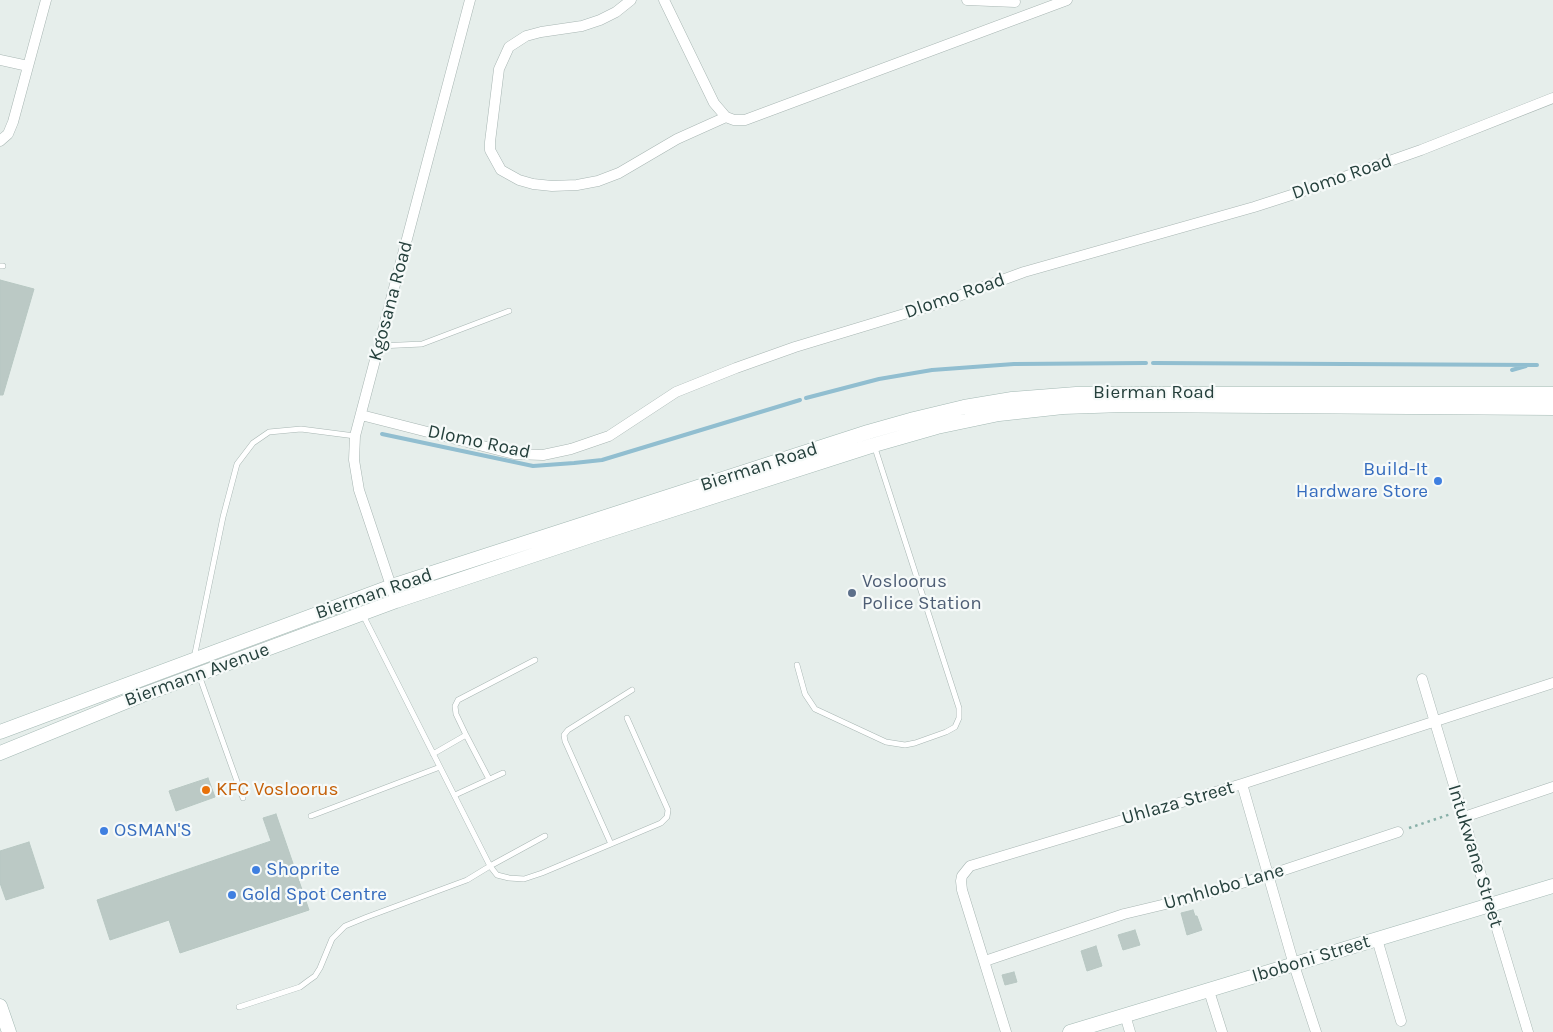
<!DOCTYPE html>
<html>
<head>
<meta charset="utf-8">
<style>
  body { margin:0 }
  canvas { display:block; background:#e6eeeb }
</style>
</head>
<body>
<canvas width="1553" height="1032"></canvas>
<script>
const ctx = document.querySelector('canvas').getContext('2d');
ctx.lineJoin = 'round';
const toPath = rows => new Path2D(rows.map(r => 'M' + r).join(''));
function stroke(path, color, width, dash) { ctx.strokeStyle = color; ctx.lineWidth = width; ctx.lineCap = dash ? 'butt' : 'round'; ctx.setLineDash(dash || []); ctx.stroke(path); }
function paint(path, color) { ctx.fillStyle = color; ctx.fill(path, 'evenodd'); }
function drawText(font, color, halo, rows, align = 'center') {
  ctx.font = font + ' Karla,sans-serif'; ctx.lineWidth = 4.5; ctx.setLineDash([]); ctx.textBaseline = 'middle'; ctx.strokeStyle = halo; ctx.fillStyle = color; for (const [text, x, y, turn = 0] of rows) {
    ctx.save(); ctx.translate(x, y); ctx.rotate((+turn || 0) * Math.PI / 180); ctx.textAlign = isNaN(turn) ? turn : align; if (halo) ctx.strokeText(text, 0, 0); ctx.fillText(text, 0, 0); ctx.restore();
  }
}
const stream = toPath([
  [1153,363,1537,365],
  [1512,370,1526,366],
  [806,398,879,379,932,370,1014,364,1146,363],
  [382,434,533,466,574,463,602,460,800,400]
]);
const building = toPath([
  [0,280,34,289,3,395,0,395,0,280],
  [208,778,215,797,176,811,169,791,208,778],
  [276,814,309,910,180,953,169,920,110,940,97,900,271,841,263,818,276,814],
  [29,842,44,888,6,900,0,883,0,851,29,842],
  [1193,910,1195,916,1197,916,1202,930,1187,935,1181,913,1193,910],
  [1135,930,1140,945,1123,950,1118,935,1135,930],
  [1096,946,1102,966,1087,971,1081,951,1096,946],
  [1014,972,1017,982,1005,985,1002,975,1014,972]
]);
const path = toPath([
  [1409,828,1451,814]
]);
const lane = toPath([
  [0,266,3,266],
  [379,346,422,344,509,311],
  [194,658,223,517,237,464,253,443,269,432,301,429,355,436],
  [797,665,805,694,815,709,886,742,905,745,915,743,946,732,955,727,959,718,959,708,874,445],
  [199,675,243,798],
  [466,735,456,714,455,706,458,700,535,660],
  [433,754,466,735,489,779],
  [455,795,503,773],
  [311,816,440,767],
  [545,836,490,866,497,875,509,878,524,879,542,873,661,823,667,817,668,810,627,718],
  [611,844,565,741,564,735,568,730,632,690],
  [239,1007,300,987,308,981,315,976,320,968,332,939,345,926,367,917,467,880,490,866,363,615]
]);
const street = toPath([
  [631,0,616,12,600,20,582,26,541,32,526,36,509,47,499,69,490,142,490,150,501,170,519,180,533,184,552,186,577,185,598,181,619,173,677,139,726,117],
  [664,0,714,103,726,117,734,120,745,120,1067,0],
  [967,0,1015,2],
  [0,60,28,66],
  [0,141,8,134,13,122,46,0],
  [361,415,514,454,543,455,571,449,609,436,676,392,736,368,795,347,934,305,1024,272,1254,207,1310,189,1421,150,1553,98],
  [396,601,359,490,354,460,355,436,470,0],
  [1422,679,1528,1032],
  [1242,784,1294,965,1316,1032],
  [1464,817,1553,787],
  [1377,939,1401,1021],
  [985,961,1124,914,1191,898,1269,875,1398,832],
  [1209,991,1222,1032],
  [1125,1015,1130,1032],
  [1006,1032,962,890,961,881,962,876,970,866,1242,784,1553,683]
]);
const secondary = toPath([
  [0,732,392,586,868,432,914,419,964,407,1012,399,1076,394,1553,394],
  [0,753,140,696,396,601,594,535,874,445,937,427,999,414,1063,407,1124,405,1553,408],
  [0,1006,9,1032],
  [1070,1032,1553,886]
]);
const markers = [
  [1438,481,5,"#3f7fe0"],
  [852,593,5,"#5c6f8a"],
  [206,790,5,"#e8710a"],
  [104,831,5,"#3f7fe0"],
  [256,870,5,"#3f7fe0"],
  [232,895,5,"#3f7fe0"]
];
const streetNames = [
  ["Dlomo Road",1342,177,-19],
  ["Dlomo Road",955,296,-19],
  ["Kgosana Road",391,301,-75],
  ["Bierman Road",1154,393],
  ["Dlomo Road",479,442,12],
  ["Bierman Road",759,467,-18],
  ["Bierman Road",374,594,-19],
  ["Biermann Avenue",197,675,-20],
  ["Uhlaza Street",1178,803,-16],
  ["Intukwane Street",1475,856,73],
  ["Umhlobo Lane",1224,887,-16],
  ["Iboboni Street",1311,959,-17]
];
const shopNames = [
  ["Build-It",1428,470,"right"],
  ["Hardware Store",1428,492,"right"],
  ["OSMAN'S",114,831],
  ["Shoprite",266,870],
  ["Gold Spot Centre",242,895]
];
const serviceNames = [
  ["Vosloorus",862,582],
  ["Police Station",862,604]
];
const foodNames = [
  ["KFC Vosloorus",216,790]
];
stroke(stream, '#91bed0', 4);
paint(building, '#bbc9c5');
stroke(building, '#b8c8c3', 1);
stroke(lane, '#a8b6b3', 6);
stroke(street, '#a8b6b3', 11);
stroke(secondary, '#a4b9b4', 15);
stroke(path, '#88b0a8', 2.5, [2.5, 4]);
stroke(lane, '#fff', 5);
stroke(street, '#fff', 10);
stroke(secondary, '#fff', 14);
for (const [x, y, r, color] of markers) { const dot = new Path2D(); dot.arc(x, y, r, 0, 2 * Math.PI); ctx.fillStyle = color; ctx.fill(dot); stroke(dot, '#f6faf9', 2); }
drawText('19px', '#25403c', '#f6faf9', streetNames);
drawText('19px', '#366cbe', '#f6faf9', shopNames, 'left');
drawText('19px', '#4e5e75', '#f6faf9', serviceNames, 'left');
drawText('19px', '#c56008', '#f6faf9', foodNames, 'left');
</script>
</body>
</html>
